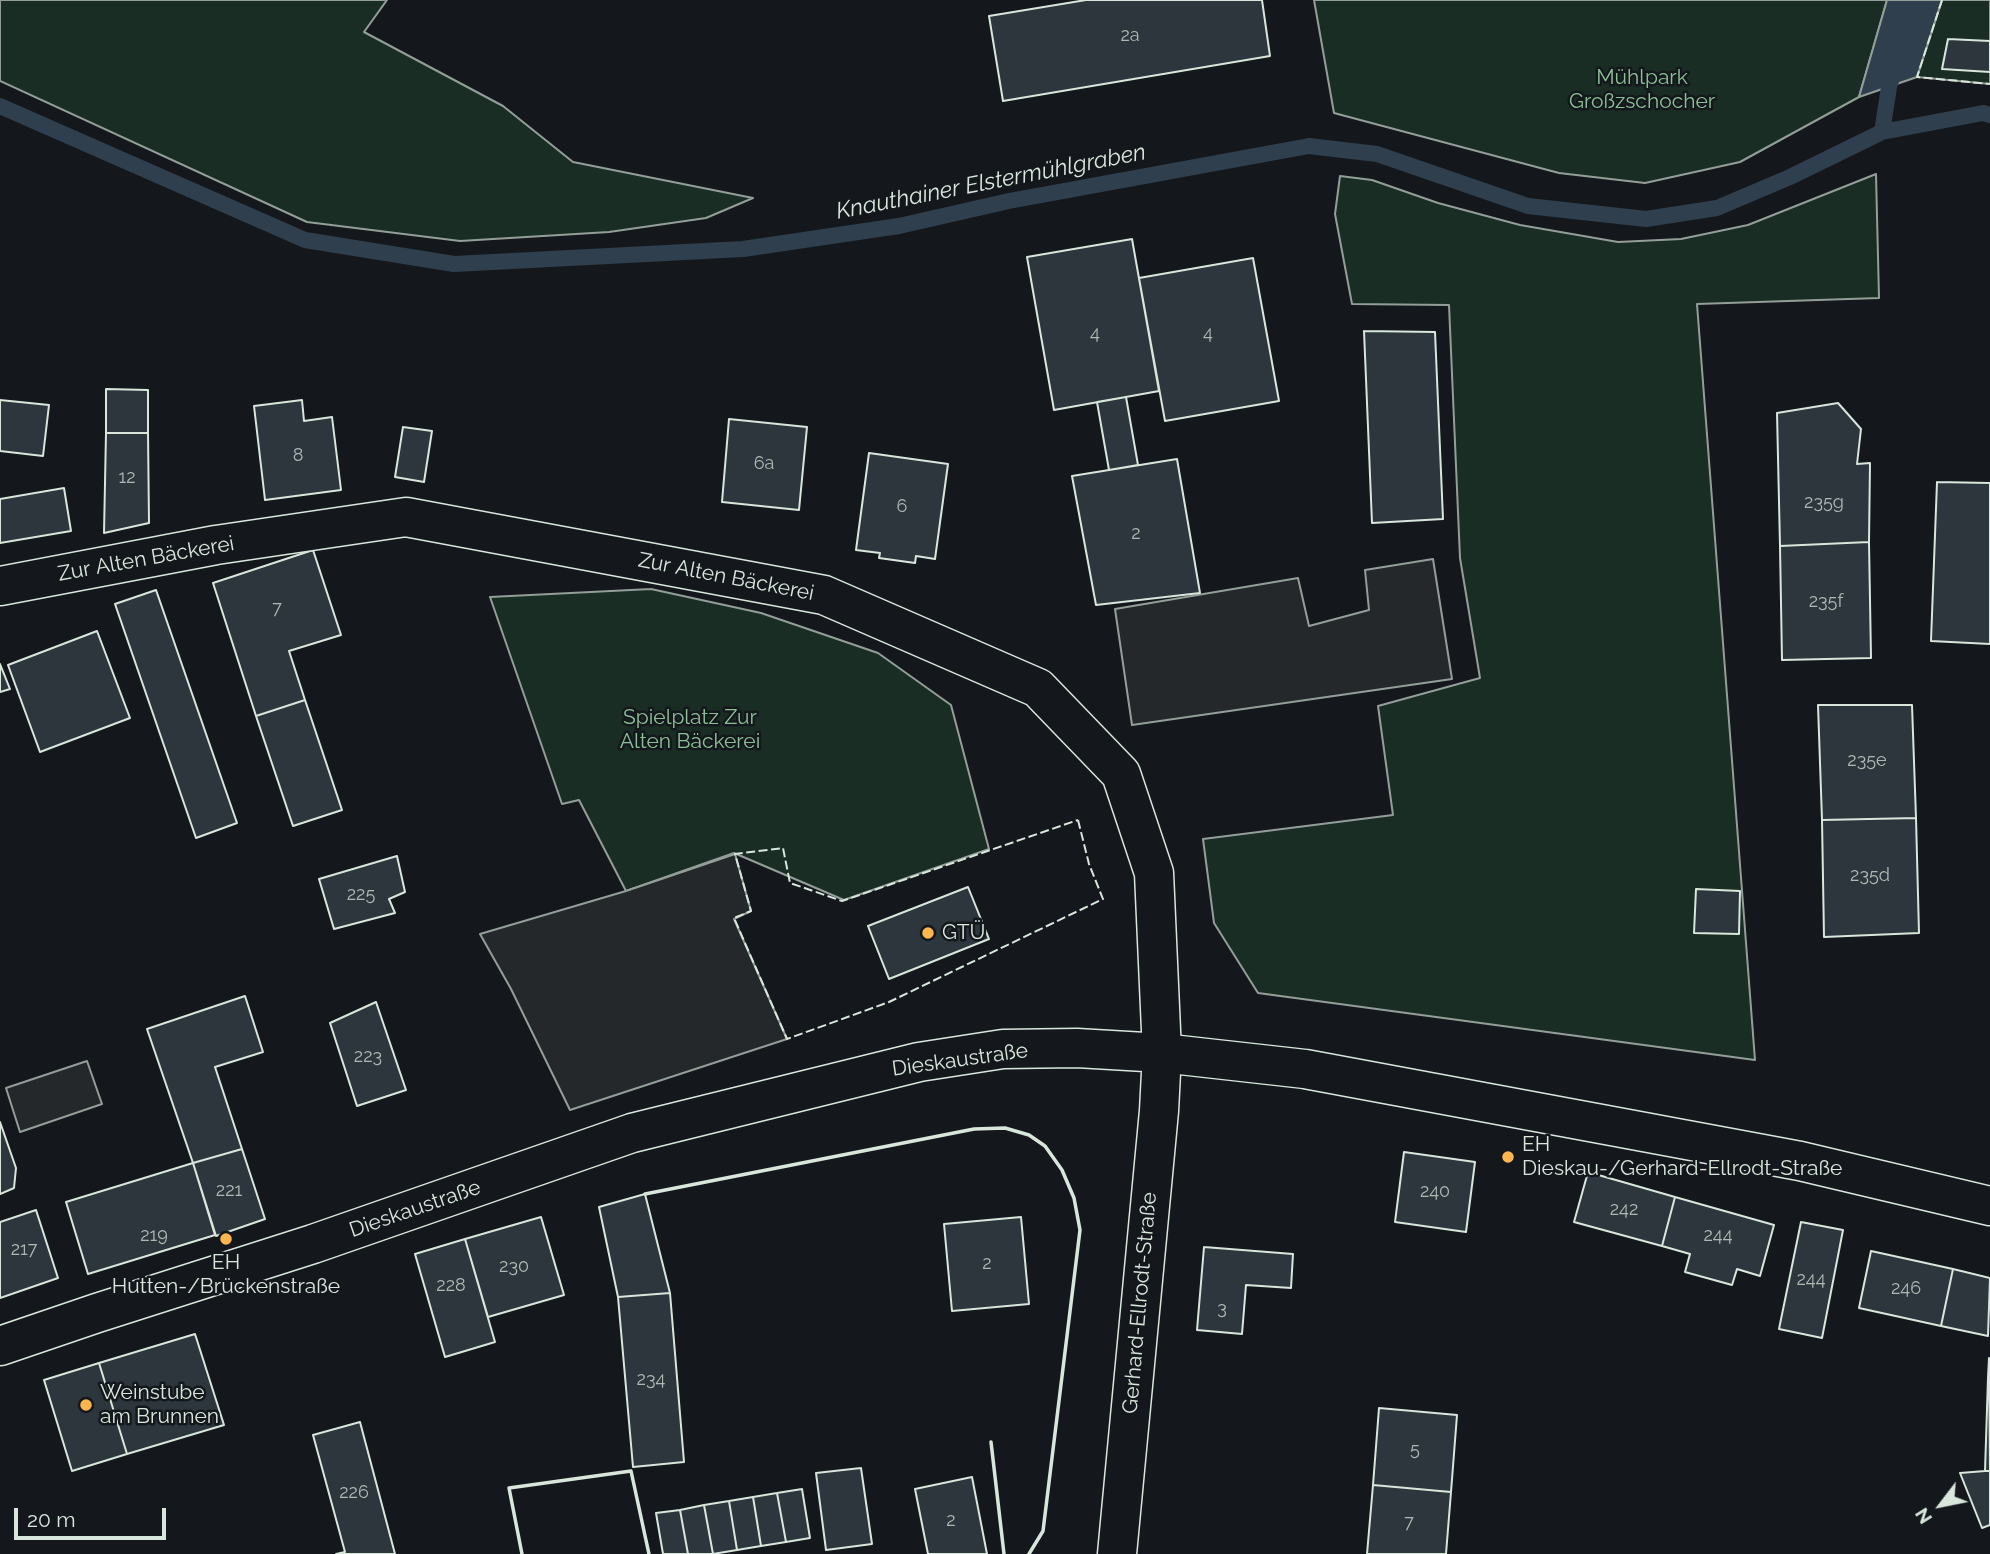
<!DOCTYPE html>
<html>
<head>
<meta charset="utf-8">
<style>
  body { margin:0 }
  #map { position:relative; width:1990px; height:1554px; overflow:hidden; background:#14181c; font-family:Raleway,sans-serif }
  canvas { display:block }
  .north { position:absolute; left:1906px; top:1470px; width:70px; height:70px; -webkit-text-stroke:5px #14181c; paint-order:stroke; rotate:238deg; font-size:19px; font-weight:700; line-height:28px; text-align:center; color:#d8e6dc }
  .north::after { content:''; display:block; margin:auto; width:24px; height:32px; background:#d8e6dc; clip-path:polygon(50% 0,100% 100%,50% 72%,0 100%) }
  .scale { position:absolute; left:14px; top:1508px; width:152px; height:32px; box-sizing:border-box; border:4px solid #d8e6dc; border-top:0; padding-left:9px; font-size:21px; line-height:24px; white-space:nowrap; color:#d8e6dc; -webkit-text-stroke:5px #14181c; paint-order:stroke }
</style>
</head>
<body>
<div id="map">
<canvas width="1990" height="1554"></canvas>
<div class="north">N</div>
<div class="scale">20 m</div>
</div>
<script>
const ctx = document.querySelector('canvas').getContext('2d');
ctx.lineJoin = 'round';
function paint(path, color) { ctx.fillStyle = color; ctx.fill(path, 'evenodd'); }
const toPath = rows => new Path2D(rows.map(r => 'M' + r).join(''));
function stroke(path, color, width, dash) { ctx.strokeStyle = color; ctx.lineWidth = width; ctx.lineCap = dash ? 'butt' : 'round'; ctx.setLineDash(dash || []); ctx.stroke(path); }
function drawText(font, color, halo, rows, align = 'center') {
  ctx.font = font + ' Raleway,sans-serif'; ctx.lineWidth = 5; ctx.setLineDash([]); ctx.textBaseline = 'middle'; ctx.strokeStyle = halo; ctx.fillStyle = color; for (const [text, x, y, turn = 0] of rows) {
    ctx.save(); ctx.translate(x, y); ctx.rotate((+turn || 0) * Math.PI / 180); ctx.textAlign = isNaN(turn) ? turn : align; if (halo) ctx.strokeText(text, 0, 0); ctx.fillText(text, 0, 0); ctx.restore();
  }
}
const green = toPath([
  [0,0,387,0,364,32,503,106,573,162,753,198,706,218,609,232,460,241,307,222,0,81,0,0],
  [1314,0,1887,0,1859,97,1740,162,1645,183,1559,173,1334,113,1314,0],
  [1942,0,1990,0,1990,84,1917,77,1942,0],
  [1876,174,1879,298,1697,304,1755,1060,1258,993,1214,923,1203,839,1393,815,1378,706,1480,678,1460,558,1449,305,1352,304,1335,214,1340,176,1372,180,1438,203,1520,225,1618,242,1681,239,1748,225,1876,174],
  [651,589,761,613,878,653,951,705,989,849,844,900,734,853,626,891,579,800,562,804,490,597,651,589]
]);
const parking = toPath([
  [1433,559,1452,679,1132,725,1115,609,1298,578,1309,626,1369,610,1365,570,1433,559],
  [735,854,751,911,734,919,787,1039,570,1110,511,989,480,934,626,891,735,854],
  [87,1061,102,1104,20,1132,6,1088,87,1061]
]);
const water = toPath([
  [1887,0,1942,0,1917,77,1859,97,1887,0]
]);
const stream = toPath([
  [0,106,305,240,454,264,743,249,899,226,1009,201,1309,146,1377,154,1528,206,1646,219,1717,208,1790,177,1882,132,1983,113,1990,115],
  [1882,132,1889,87,1895,68]
]);
const building = toPath([
  [1086,0,1262,0,1270,56,1003,101,989,16,1086,0],
  [1948,39,1990,41,1990,72,1942,69,1948,39],
  [1132,239,1159,391,1054,410,1027,257,1132,239],
  [1253,258,1279,401,1165,421,1139,278,1253,258],
  [1364,331,1435,332,1443,519,1372,523,1364,331],
  [106,389,148,390,148,433,106,433,106,389],
  [1126,397,1138,465,1109,470,1097,402,1126,397],
  [0,400,49,405,43,456,0,451,0,400],
  [302,400,304,421,332,417,341,490,265,500,254,406,302,400],
  [1838,403,1861,429,1857,464,1870,463,1869,542,1780,546,1777,413,1838,403],
  [729,419,807,427,799,510,722,502,729,419],
  [403,427,432,431,424,482,395,477,403,427],
  [106,433,148,433,149,523,104,533,106,433],
  [869,453,948,464,935,559,916,556,915,563,879,558,880,553,856,550,869,453],
  [1177,459,1200,593,1096,605,1072,476,1177,459],
  [1937,482,1990,483,1990,644,1931,641,1937,482],
  [64,488,71,531,0,543,0,499,64,488],
  [1869,542,1871,658,1782,660,1780,546,1869,542],
  [313,550,341,635,289,651,305,700,256,716,213,583,313,550],
  [156,590,237,823,196,838,115,604,156,590],
  [97,631,130,718,40,752,8,665,97,631],
  [0,664,10,689,0,692,0,664],
  [305,700,342,810,293,826,256,716,305,700],
  [1818,705,1912,705,1916,818,1822,820,1818,705],
  [1916,818,1919,933,1824,937,1822,820,1916,818],
  [397,856,405,892,389,899,395,913,334,929,319,879,397,856],
  [968,887,989,939,889,979,868,926,968,887],
  [1696,889,1740,891,1739,934,1694,933,1696,889],
  [245,996,263,1052,215,1067,242,1149,193,1163,147,1029,245,996],
  [376,1002,406,1090,357,1106,330,1023,376,1002],
  [0,1122,16,1168,14,1188,0,1194,0,1122],
  [242,1149,265,1219,216,1236,193,1163,242,1149],
  [1404,1152,1475,1162,1466,1232,1395,1222,1404,1152],
  [193,1163,215,1235,88,1274,66,1202,193,1163],
  [1588,1172,1675,1197,1662,1246,1574,1222,1588,1172],
  [645,1194,670,1293,618,1297,599,1207,645,1194],
  [1675,1197,1774,1225,1760,1276,1737,1269,1732,1285,1685,1272,1690,1254,1662,1246,1675,1197],
  [36,1210,58,1278,0,1298,0,1222,36,1210],
  [541,1217,564,1295,488,1317,465,1239,541,1217],
  [1021,1217,1029,1304,952,1311,944,1224,1021,1217],
  [1801,1222,1843,1230,1822,1338,1779,1329,1801,1222],
  [465,1239,495,1342,445,1357,415,1254,465,1239],
  [1204,1247,1293,1254,1291,1288,1246,1285,1242,1334,1197,1330,1204,1247],
  [1871,1251,1953,1269,1941,1326,1859,1308,1871,1251],
  [1953,1269,1990,1278,1988,1336,1941,1326,1953,1269],
  [670,1293,684,1462,633,1467,618,1297,670,1293],
  [195,1334,224,1425,127,1454,99,1363,195,1334],
  [1989,1358,1990,1471,1985,1471,1988,1378,1989,1358],
  [99,1363,127,1454,72,1471,44,1380,99,1363],
  [1379,1408,1457,1415,1451,1492,1373,1485,1379,1408],
  [360,1422,395,1554,336,1554,345,1552,313,1435,360,1422],
  [861,1468,872,1544,826,1550,816,1473,861,1468],
  [1985,1471,1990,1471,1990,1525,1982,1528,1960,1473,1985,1471],
  [972,1477,987,1554,928,1554,915,1489,972,1477],
  [1373,1485,1451,1492,1446,1554,1367,1554,1373,1485],
  [802,1489,810,1538,786,1542,777,1493,802,1489],
  [777,1493,786,1542,761,1546,753,1497,777,1493],
  [753,1497,761,1546,737,1550,729,1501,753,1497],
  [729,1501,737,1550,713,1554,704,1505,729,1501],
  [704,1505,713,1554,688,1554,680,1510,704,1505],
  [680,1510,688,1554,663,1554,656,1513,680,1510]
]);
const street = toPath([
  [0,586,216,545,406,517,824,595,1038,688,1121,774,1154,873,1162,1053]
]);
const secondary = toPath([
  [0,1346,97,1313,313,1244,632,1133,919,1062,1003,1049,1077,1048,1162,1053,1305,1069,1800,1161,1990,1206],
  [1117,1554,1159,1111,1162,1053]
]);
const fence = toPath([
  [1942,0,1917,77,1990,84],
  [1078,820,1089,864,1103,899,889,1002,787,1039,734,918,751,911,735,854,783,848,790,883,842,901,1078,820]
]);
const wall = toPath([
  [645,1194,974,1129,1005,1128,1029,1135,1045,1146,1062,1170,1074,1198,1080,1230,1043,1531,1029,1554],
  [991,1442,1004,1554],
  [522,1554,509,1488,631,1471,649,1554]
]);
const markers = [
  [928,933,7,"#ffb74d"],
  [1508,1157,7,"#ffb74d"],
  [226,1239,7,"#ffb74d"],
  [86,1405,7,"#ffb74d"]
];
const numberNames = [
  ["2a",1130,36],
  ["4",1095,334],
  ["4",1208,334],
  ["8",298,456],
  ["6a",764,464],
  ["12",127,478],
  ["235g",1824,503],
  ["6",902,507],
  ["2",1136,534],
  ["235f",1826,602],
  ["7",277,609],
  ["235e",1867,761],
  ["235d",1870,876],
  ["225",361,895],
  ["223",368,1057],
  ["221",229,1191],
  ["240",1435,1192],
  ["242",1624,1210],
  ["219",154,1236],
  ["244",1718,1236],
  ["217",24,1250],
  ["2",987,1264],
  ["230",514,1267],
  ["244",1811,1280],
  ["228",451,1286],
  ["246",1906,1289],
  ["3",1222,1309],
  ["234",651,1380],
  ["5",1415,1450],
  ["226",354,1493],
  ["2",951,1521],
  ["7",1409,1523]
];
const parkNames = [
  ["Mühlpark",1642,78],
  ["Großzschocher",1642,102],
  ["Spielplatz Zur",690,718],
  ["Alten Bäckerei",690,742]
];
const streetNames = [
  ["Zur Alten Bäckerei",146,559,-10],
  ["Zur Alten Bäckerei",726,577,11],
  ["Dieskaustraße",960,1060,-8],
  ["Dieskaustraße",415,1209,-19],
  ["Gerhard-Ellrodt-Straße",1140,1303,-85]
];
const poiNames = [
  ["GTÜ",942,933],
  ["EH",1522,1145],
  ["Dieskau-/Gerhard-Ellrodt-Straße",1522,1169],
  ["EH",226,1263,"center"],
  ["Hutten-/Brückenstraße",226,1287,"center"],
  ["Weinstube",100,1393],
  ["am Brunnen",100,1417]
];
const waterNames = [
  ["Knauthainer Elstermühlgraben",991,182,-11]
];
paint(green, '#1a2d24');
stroke(green, '#939e99', 2);
paint(parking, '#24282b');
stroke(parking, '#939e99', 2);
paint(water, '#2f3f4d');
stroke(water, '#939e99', 2);
stroke(stream, '#2f3f4d', 16);
paint(building, '#2c363c');
stroke(building, '#d8e6dc', 2);
stroke(street, '#d8e6dc', 41);
stroke(secondary, '#d8e6dc', 41);
stroke(street, '#14181c', 38);
stroke(secondary, '#14181c', 38);
stroke(fence, '#d8e6dc', 2, [9, 3.5]);
stroke(wall, '#d8e6dc', 3.5);
for (const [x, y, r, color] of markers) { const dot = new Path2D(); dot.arc(x, y, r, 0, 2 * Math.PI); ctx.fillStyle = color; ctx.fill(dot); stroke(dot, '#14181c', 2.5); }
drawText('18px', '#adbab4', null, numberNames);
drawText('21px', '#8ac095', '#14181c', parkNames);
drawText('21px', '#d8e6dc', '#14181c', streetNames);
drawText('21px', '#d8e6dc', '#14181c', poiNames, 'left');
drawText('italic 23px', '#d8e6dc', '#14181c', waterNames);
</script>
</body>
</html>
